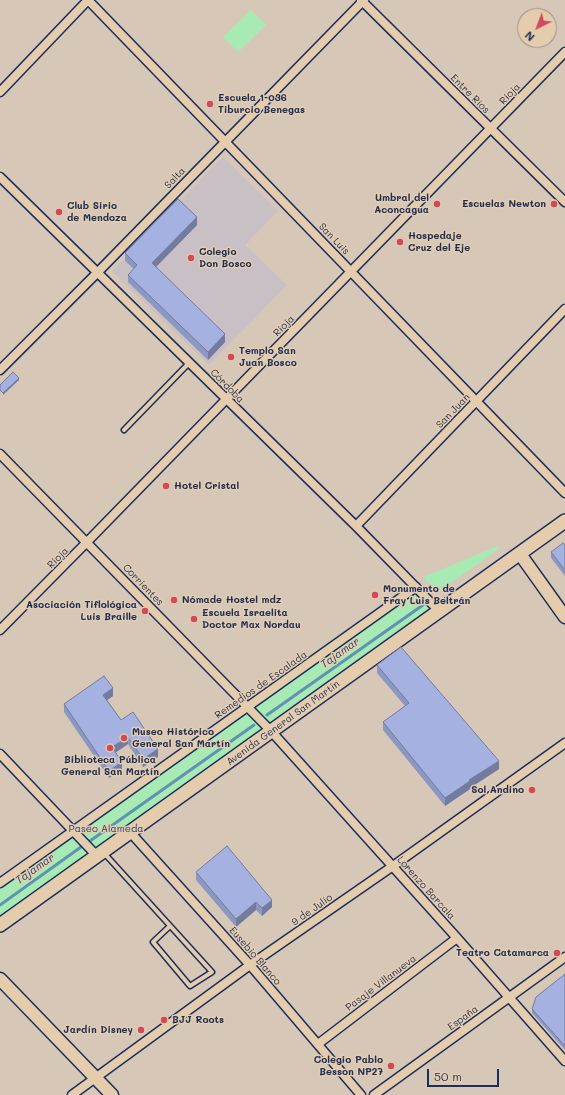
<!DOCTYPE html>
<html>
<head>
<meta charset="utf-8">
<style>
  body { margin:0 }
  #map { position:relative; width:565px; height:1095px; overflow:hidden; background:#d7c7b7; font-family:Mali,sans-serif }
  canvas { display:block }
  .north { position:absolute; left:517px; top:8px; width:40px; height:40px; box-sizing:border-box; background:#e4ccad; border:1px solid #948d8d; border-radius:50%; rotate:222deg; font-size:11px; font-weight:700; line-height:16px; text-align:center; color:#1b2f5e }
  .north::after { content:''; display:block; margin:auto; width:14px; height:18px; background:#d1495b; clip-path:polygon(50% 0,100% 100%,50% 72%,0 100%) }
  .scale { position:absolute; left:427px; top:1069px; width:72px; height:18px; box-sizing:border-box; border:2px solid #1b2f5e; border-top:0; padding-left:5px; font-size:12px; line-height:14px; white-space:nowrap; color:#1b2f5e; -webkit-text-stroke:3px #e4ccad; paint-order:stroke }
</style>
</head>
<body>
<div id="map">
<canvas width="565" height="1095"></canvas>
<div class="north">N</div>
<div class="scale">50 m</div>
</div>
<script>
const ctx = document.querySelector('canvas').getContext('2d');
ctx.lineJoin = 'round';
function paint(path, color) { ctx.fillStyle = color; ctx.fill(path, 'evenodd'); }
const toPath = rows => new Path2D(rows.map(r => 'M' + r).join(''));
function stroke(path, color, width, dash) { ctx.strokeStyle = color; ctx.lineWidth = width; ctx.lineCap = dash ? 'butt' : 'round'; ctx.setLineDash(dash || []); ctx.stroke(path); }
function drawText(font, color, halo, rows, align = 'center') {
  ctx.font = font + ' Mali,sans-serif'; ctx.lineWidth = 3; ctx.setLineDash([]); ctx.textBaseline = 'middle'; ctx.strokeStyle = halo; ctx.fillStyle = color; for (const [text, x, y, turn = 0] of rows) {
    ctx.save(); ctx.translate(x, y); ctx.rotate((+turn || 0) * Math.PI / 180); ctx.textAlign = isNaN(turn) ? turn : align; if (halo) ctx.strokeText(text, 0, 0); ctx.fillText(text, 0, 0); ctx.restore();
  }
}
const built = toPath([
  [223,157,278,211,245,245,287,285,209,365,112,271]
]);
const green = toPath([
  [251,10,266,25,238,52,223,37],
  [498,546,500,548,438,592,423,577],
  [416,587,439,611,0,925,0,883]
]);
const stream = toPath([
  [267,715,423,605],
  [90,841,254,725],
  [0,905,81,847]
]);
const lane = toPath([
  [124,430,189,363],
  [104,853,212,972,190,986,153,942,170,926]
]);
const street = toPath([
  [361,0,565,202],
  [0,92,88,0,565,493],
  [0,177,356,526,439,611],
  [0,370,97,273,364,0],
  [0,454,271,731,457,938,565,1061],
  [356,526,565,309],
  [0,630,87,542,565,52],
  [0,754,97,856],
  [130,832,250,965,361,1095],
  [0,883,416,587],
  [318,1044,457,938],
  [72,1095,250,965,393,866,565,743],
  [374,1095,565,957]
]);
const secondary = toPath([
  [520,554,565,617],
  [0,979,112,1095]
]);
const primary = toPath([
  [0,925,565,521]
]);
const wall = toPath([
  [197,225,156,267,225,342,208,360,128,282,128,275,134,269,125,261,125,253],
  [565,546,565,576,551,558,551,552],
  [377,665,499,769,470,788,470,789,445,806,383,730,383,722,405,706,377,673],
  [113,696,107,700,121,720,158,757,143,767,128,744,116,752,122,769,109,778,64,712,64,704],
  [196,872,272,907,262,916,256,910,236,927,196,880],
  [565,974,565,1050,532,1013,532,1009]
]);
const shadedWall = toPath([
  [197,217,197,225,152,271,152,263],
  [225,334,225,342,208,360,208,352],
  [19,378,19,380,3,395,3,393],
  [113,688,113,696,103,703,103,695],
  [128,737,128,744,112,755,112,747],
  [158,749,158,757,143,767,143,759],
  [499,761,499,769,470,788,470,789,445,806,445,798,469,780],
  [122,762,122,769,109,778,109,771],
  [272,900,272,907,262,916,262,908],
  [256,902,256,910,236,927,236,919]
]);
const building = toPath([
  [178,199,197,217,152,263,225,334,208,352,128,275,137,265,125,253,178,199],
  [13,372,19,378,3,393,0,390,0,385,13,372],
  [563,543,565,546,565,570,551,552,563,543],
  [401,647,499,761,469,780,470,781,445,798,383,722,409,703,377,665,401,647],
  [104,676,113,688,103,695,121,720,133,712,158,749,143,759,128,737,112,747,122,762,109,771,64,704,104,676],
  [227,846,272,900,262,908,256,902,236,919,196,872,227,846],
  [565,974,565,1046,532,1009,536,997,565,974]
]);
const markers = [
  [210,104,4,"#d1495b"],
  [437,204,4,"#d1495b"],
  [554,204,4,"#d1495b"],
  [59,212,4,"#d1495b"],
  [400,242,4,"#d1495b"],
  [191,258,4,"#d1495b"],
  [231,357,4,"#d1495b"],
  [166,486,4,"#d1495b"],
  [375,595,4,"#d1495b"],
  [174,600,4,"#d1495b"],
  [145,611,4,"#d1495b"],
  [194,619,4,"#d1495b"],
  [124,738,4,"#d1495b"],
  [110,748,4,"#d1495b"],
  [532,790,4,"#d1495b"],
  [557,953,4,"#d1495b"],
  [164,1020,4,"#d1495b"],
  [141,1030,4,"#d1495b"],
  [391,1066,4,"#d1495b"]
];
const streetNames = [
  ["Entre Ríos",470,94,45],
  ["Rioja",510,94,-46],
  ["Salta",175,178,-46],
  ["San Luis",334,239,46],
  ["Rioja",284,326,-45],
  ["Córdoba",227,386,45],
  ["San Juan",453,411,-46],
  ["Rioja",58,558,-45],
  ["Corrientes",143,585,46],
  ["Remedios de Escalada",261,685,-35],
  ["Avenida General San Martín",283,723,-36],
  ["Lorenzo Barcala",426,888,48],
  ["9 de Julio",312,910,-35],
  ["Eusebio Blanco",255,956,49],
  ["Pasaje Villanueva",381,983,-37],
  ["España",463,1018,-36]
];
const poiNames = [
  ["Escuela 1-036",218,98],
  ["Tiburcio Benegas",218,110],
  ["Umbral del",429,198,"right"],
  ["Aconcagua",429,210,"right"],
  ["Escuelas Newton",546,204,"right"],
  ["Club Sirio",67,206],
  ["de Mendoza",67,218],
  ["Hospedaje",408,236],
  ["Cruz del Eje",408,248],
  ["Colegio",199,252],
  ["Don Bosco",199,264],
  ["Templo San",239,351],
  ["Juan Bosco",239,363],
  ["Hotel Cristal",174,486],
  ["Monumento de",383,589],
  ["Fray Luis Beltrán",383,601],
  ["Nómade Hostel mdz",182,600],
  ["Asociación Tiflológica",137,605,"right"],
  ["Luis Braille",137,617,"right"],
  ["Escuela Israelita",202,613],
  ["Doctor Max Nordau",202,625],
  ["Museo Histórico",132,732],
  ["General San Martín",132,744],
  ["Biblioteca Pública",110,760,"center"],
  ["General San Martín",110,772,"center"],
  ["Sol Andino",524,790,"right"],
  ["Teatro Catamarca",549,953,"right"],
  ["BJJ Roots",172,1020],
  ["Jardín Disney",133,1030,"right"],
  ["Colegio Pablo",383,1060,"right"],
  ["Besson NP27",383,1072,"right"]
];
const parkNames = [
  ["Paseo Alameda",106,829]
];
const waterNames = [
  ["Tajamar",340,653,-35],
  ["Tajamar",35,869,-35]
];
paint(built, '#c8c0c4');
paint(green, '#a8eab4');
stroke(stream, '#5e94b1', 3);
stroke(lane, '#1b2f5e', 7);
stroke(street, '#1b2f5e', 11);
stroke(secondary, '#1b2f5e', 15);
stroke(primary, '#1b2f5e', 16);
stroke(lane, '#e4ccad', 4);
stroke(street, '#e4ccad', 8);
stroke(secondary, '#e4ccad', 12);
stroke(primary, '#e4ccad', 13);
paint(wall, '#8d98c2');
paint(shadedWall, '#737c9e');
paint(building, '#a4b1e1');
stroke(building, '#737c9e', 1);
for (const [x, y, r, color] of markers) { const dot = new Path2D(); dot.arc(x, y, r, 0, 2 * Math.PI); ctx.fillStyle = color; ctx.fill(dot); stroke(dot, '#e4ccad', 1.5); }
drawText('10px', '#1b2f5e', '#e4ccad', streetNames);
drawText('bold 10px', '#1b2f5e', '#e4ccad', poiNames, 'left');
drawText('10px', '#294267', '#e4ccad', parkNames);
drawText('italic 11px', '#26406c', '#e4ccad', waterNames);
</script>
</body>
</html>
